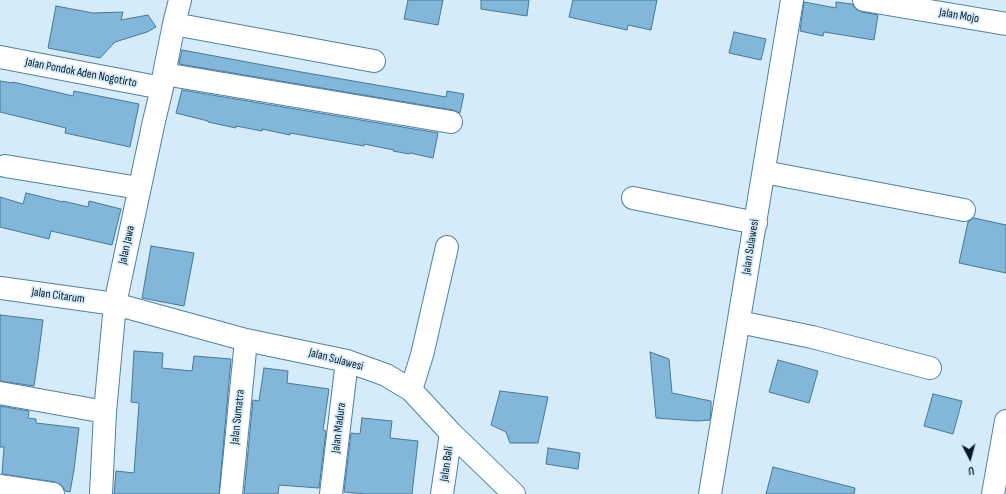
<!DOCTYPE html>
<html>
<head>
<meta charset="utf-8">
<style>
  body { margin:0 }
  #map { position:relative; width:1006px; height:494px; overflow:hidden; background:#d6ebf9; font-family:"Sofia Sans Condensed",sans-serif }
  canvas { display:block }
  .north { position:absolute; left:950px; top:438px; width:40px; height:40px; -webkit-text-stroke:3px #d6ebf9; paint-order:stroke; rotate:174deg; font-size:11px; font-weight:700; line-height:16px; text-align:center; color:#041a26 }
  .north::after { content:''; display:block; margin:auto; width:14px; height:18px; background:#041a26; clip-path:polygon(50% 0,100% 100%,50% 72%,0 100%) }
</style>
</head>
<body>
<div id="map">
<canvas width="1006" height="494"></canvas>
<div class="north">U</div>
</div>
<script>
const ctx = document.querySelector('canvas').getContext('2d');
ctx.lineJoin = 'round';
function paint(path, color) { ctx.fillStyle = color; ctx.fill(path, 'evenodd'); }
const toPath = rows => new Path2D(rows.map(r => 'M' + r).join(''));
function stroke(path, color, width, dash) { ctx.strokeStyle = color; ctx.lineWidth = width; ctx.lineCap = dash ? 'butt' : 'round'; ctx.setLineDash(dash || []); ctx.stroke(path); }
function drawText(font, color, halo, rows, align = 'center') {
  ctx.font = font + ' "Sofia Sans Condensed",sans-serif'; ctx.lineWidth = 3.5; ctx.setLineDash([]); ctx.textBaseline = 'middle'; ctx.strokeStyle = halo; ctx.fillStyle = color; for (const [text, x, y, turn = 0] of rows) {
    ctx.save(); ctx.translate(x, y); ctx.rotate((+turn || 0) * Math.PI / 180); ctx.textAlign = isNaN(turn) ? turn : align; if (halo) ctx.strokeText(text, 0, 0); ctx.fillText(text, 0, 0); ctx.restore();
  }
}
const building = toPath([
  [408,0,443,0,438,25,404,19,408,0],
  [481,0,529,0,527,16,481,9,481,0],
  [573,0,657,0,651,30,628,25,627,30,569,17,573,0],
  [804,2,836,8,836,2,852,4,856,9,862,12,878,15,874,40,824,32,823,36,800,31,804,2],
  [56,6,93,13,123,12,121,20,148,15,156,27,147,32,115,42,100,58,48,48,56,6],
  [734,32,766,39,761,60,729,53,734,32],
  [182,50,301,72,446,97,447,91,464,94,460,113,453,110,179,64,182,50],
  [0,81,13,83,13,82,73,96,74,91,139,104,130,147,65,133,66,128,0,112,0,81],
  [182,90,438,133,433,158,410,153,409,154,393,151,394,150,364,144,364,146,290,133,290,135,262,129,262,131,236,126,236,128,208,122,208,121,176,113,182,90],
  [26,193,63,202,63,201,88,207,89,201,121,209,112,245,51,231,49,239,0,227,0,197,23,204,26,193],
  [974,218,1006,225,1006,273,959,263,968,222,974,218],
  [151,246,194,253,184,306,142,298,151,246],
  [0,315,43,320,38,359,34,386,0,381,0,315],
  [134,351,163,353,162,368,192,371,194,356,231,359,219,494,114,494,116,471,134,473,139,403,131,402,134,351],
  [650,352,669,359,672,393,711,401,711,411,710,420,697,421,656,418,650,352],
  [778,360,818,371,809,403,769,392,778,360],
  [264,368,288,371,287,383,329,389,323,430,326,431,319,488,279,485,278,494,244,494,253,400,259,401,264,368],
  [500,391,548,397,538,443,510,443,506,432,491,425,500,391],
  [933,394,962,401,953,434,924,426,933,394],
  [0,406,29,411,28,418,36,419,36,423,79,428,74,470,70,492,65,491,64,489,61,485,55,482,2,474,4,447,0,447,0,406],
  [362,418,392,421,390,438,418,441,412,494,366,494,344,492,351,433,360,434,362,418],
  [548,448,580,453,578,469,546,464,548,448],
  [773,467,855,488,854,494,766,494,773,467]
]);
const minor = toPath([
  [864,0,1006,24],
  [174,24,374,61],
  [0,57,162,88],
  [164,74,451,122],
  [5,166,139,188],
  [764,172,964,210],
  [633,198,756,223],
  [0,288,115,304,246,340,347,361,386,375,411,390,451,433,514,494],
  [739,322,812,337,930,368],
  [411,390,422,355,447,247],
  [0,393,105,412],
  [0,486,53,494],
  [101,494,105,412,115,304,154,121,162,88,164,74,174,24,180,0],
  [231,494,246,340],
  [331,494,347,361],
  [442,494,451,433],
  [710,494,792,0],
  [993,494,1006,421]
]);
const streetNames = [
  ["Jalan Mojo",959,16,10],
  ["Jalan Pondok Aden Nogotirto",81,73,11],
  ["Jalan Jawa",127,245,-78],
  ["Jalan Sulawesi",751,247,-81],
  ["Jalan Citarum",58,296,8],
  ["Jalan Sulawesi",336,360,15],
  ["Jalan Sumatra",238,417,-84],
  ["Jalan Madura",339,428,-83],
  ["Jalan Bali",447,464,-82]
];
paint(building, '#82b7d9');
stroke(building, '#457997', 1);
stroke(minor, '#4e82a1', 24);
stroke(minor, '#fff', 22);
drawText('12px', '#041a26', '#d6ebf9', streetNames);
</script>
</body>
</html>
